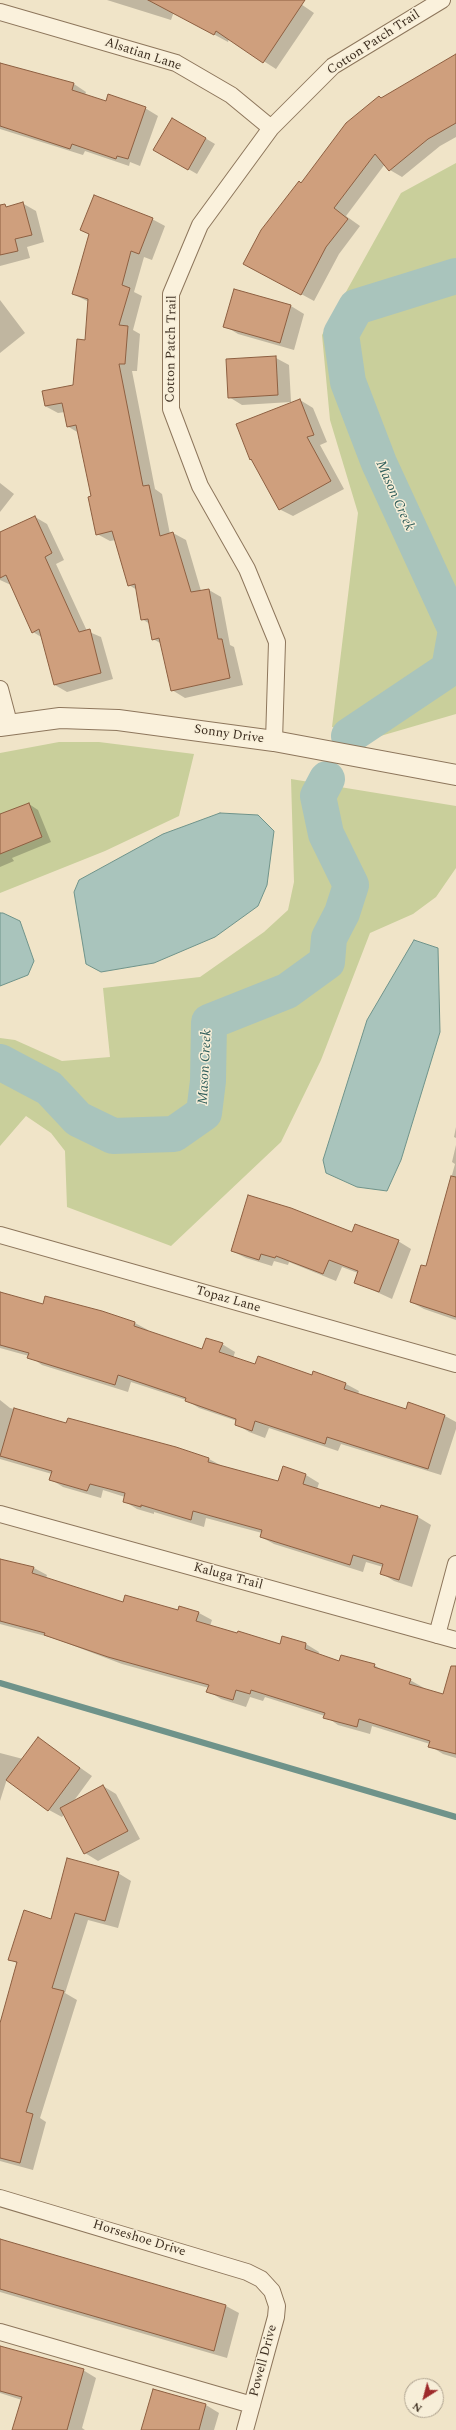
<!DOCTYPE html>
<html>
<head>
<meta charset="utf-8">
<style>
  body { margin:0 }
  #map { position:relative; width:456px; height:2430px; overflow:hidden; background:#f0e4c8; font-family:Spectral,serif }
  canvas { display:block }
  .north { position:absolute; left:404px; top:2378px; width:40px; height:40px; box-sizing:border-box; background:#f7eed8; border:1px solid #ada18e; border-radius:50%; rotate:216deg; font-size:11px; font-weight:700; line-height:16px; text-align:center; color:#3d2e20 }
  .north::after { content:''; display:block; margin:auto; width:14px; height:18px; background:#9e2a2b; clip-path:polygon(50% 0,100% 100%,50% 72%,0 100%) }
</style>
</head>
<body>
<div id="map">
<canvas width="456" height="2430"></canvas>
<div class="north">N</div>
</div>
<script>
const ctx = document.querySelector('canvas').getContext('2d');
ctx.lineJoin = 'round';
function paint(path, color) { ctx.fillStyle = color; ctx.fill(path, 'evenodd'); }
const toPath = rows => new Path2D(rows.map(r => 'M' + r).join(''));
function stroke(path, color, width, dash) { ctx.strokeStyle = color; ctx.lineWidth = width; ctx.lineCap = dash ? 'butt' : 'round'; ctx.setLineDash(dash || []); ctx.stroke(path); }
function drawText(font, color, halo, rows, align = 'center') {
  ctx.font = font + ' Spectral,serif'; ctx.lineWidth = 3; ctx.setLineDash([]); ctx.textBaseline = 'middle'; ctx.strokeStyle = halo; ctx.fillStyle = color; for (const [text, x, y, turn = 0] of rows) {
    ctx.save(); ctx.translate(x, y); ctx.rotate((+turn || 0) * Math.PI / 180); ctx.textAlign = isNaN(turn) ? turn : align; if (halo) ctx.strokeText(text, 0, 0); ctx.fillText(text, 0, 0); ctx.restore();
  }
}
const green = toPath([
  [456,163,456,714,377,737,332,727,358,513,330,420,322,335,401,193],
  [59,742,99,742,194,754,179,816,105,851,0,893,0,753],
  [291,779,456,806,456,868,436,897,413,914,370,933,321,1060,281,1142,171,1246,67,1207,65,1151,51,1133,26,1116,0,1146,0,1038,15,1040,62,1061,110,1057,103,988,200,977,264,932,288,910,294,882]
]);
const water = toPath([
  [220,813,258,815,274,831,267,885,258,906,215,937,154,963,101,972,86,964,74,892,79,880,163,834,220,813],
  [0,913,3,913,20,921,34,961,28,975,0,986,0,913],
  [414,940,438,948,440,1032,401,1160,387,1191,357,1187,326,1173,323,1160,367,1020,414,940]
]);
const shadow = toPath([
  [107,0,178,0,171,20],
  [188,0,295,0,314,13,276,69,229,39,228,42,193,23],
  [456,57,456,137,440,146,402,177,390,170,385,164,346,216,360,226,339,254,314,301,257,270,302,184,381,98],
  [0,63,74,84,86,92,85,95,106,102,145,108,158,116,140,166,130,162,129,166,85,151,83,155,0,129],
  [173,119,215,144,197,174,155,150],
  [22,203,36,211,44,242,27,247,30,258,0,266,0,209],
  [152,219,165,226,152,260,144,257,134,292,142,296,133,330,140,334,137,371,132,371,155,489,162,494,170,534,173,533,186,540,201,591,209,590,221,597,230,645,234,647,243,685,185,698,172,690,162,644,153,639,150,624,142,619,137,590,129,585,116,540,110,541,97,534,92,497,79,433,67,426,65,412,58,413,45,406,74,386,86,341,89,302,73,294,90,235,81,230],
  [235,291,291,306,304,314,294,350,238,334,225,326],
  [0,300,25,333,0,353],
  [276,358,289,365,291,402,242,405,229,397],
  [300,400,313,408,327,442,320,445,344,489,293,516,279,509,253,461,250,459],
  [0,483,14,494,0,512],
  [35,517,47,524,64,560,56,564,87,631,101,637,113,679,67,692,55,685,43,638,33,632,11,585,0,580,0,534],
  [29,804,38,810,51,842,12,858,14,861,0,867,0,839],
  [456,1127,456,1138,454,1137],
  [456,1145,456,1267,430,1256,455,1164,452,1162],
  [353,1233,398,1241,411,1249,392,1299,355,1282,358,1273,342,1267,336,1281,289,1262,288,1265,274,1261,272,1266,246,1258,232,1251],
  [0,1293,43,1305,102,1312,135,1323,148,1330,147,1332,203,1351,222,1344,235,1352,233,1358,256,1366,312,1376,313,1372,346,1384,359,1391,358,1394,407,1410,409,1404,445,1416,456,1422,456,1429,441,1475,341,1444,338,1451,269,1428,265,1438,249,1432,236,1424,237,1421,199,1408,186,1400,131,1382,128,1392,42,1365,29,1356,0,1348],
  [456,1295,456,1320,424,1309,411,1302],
  [0,1400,10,1408,67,1424,176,1448,209,1459,222,1466,279,1482,284,1468,306,1475,319,1483,317,1489,381,1509,382,1506,418,1517,431,1525,412,1587,394,1581,381,1573,383,1567,366,1562,363,1572,274,1544,261,1537,262,1533,206,1518,204,1527,154,1512,154,1514,137,1509,124,1501,125,1497,103,1490,101,1498,63,1487,50,1479,52,1474,0,1459],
  [0,1559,34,1568,47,1575,46,1578,124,1604,199,1613,212,1620,210,1626,280,1646,283,1637,306,1644,319,1652,318,1655,340,1662,374,1665,387,1673,410,1680,424,1688,423,1689,444,1696,456,1686,456,1758,443,1754,430,1746,430,1744,372,1726,370,1734,338,1725,325,1716,265,1697,263,1701,250,1697,246,1707,221,1699,208,1691,209,1688,122,1664,53,1638,0,1624],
  [38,1738,92,1776,73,1802,103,1786,116,1794,140,1839,98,1861,85,1853,64,1814,62,1817,49,1810,7,1779,0,1801,0,1753,23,1759],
  [118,1873,131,1881,118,1928,88,1920,65,1993,77,2000,40,2118,46,2122,33,2170,0,2161,0,2038,18,1964,10,1959,51,1920],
  [0,2241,226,2306,239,2313,227,2358,0,2292],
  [0,2347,83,2370,96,2378,82,2428,85,2430,13,2430,22,2400,0,2393],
  [206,2405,219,2413,214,2430,142,2430]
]);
const stream = toPath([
  [456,630,456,629],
  [0,1683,456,1817]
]);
const river = toPath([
  [349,736,449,669,456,630,379,463,348,382,341,334,356,307,456,276],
  [0,1062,49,1088,78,1119,113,1136,174,1134,204,1113,208,1081,209,1022,287,991,327,962,329,938,342,913,351,885,326,834,318,796,327,779]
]);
const building = toPath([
  [148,0,305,0,263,63,216,31,214,35,148,0],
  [456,54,456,123,428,139,389,171,375,154,334,208,348,219,326,247,301,295,243,264,261,230,299,181,301,183,346,123,379,96,381,98,456,54],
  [0,63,74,83,72,90,106,101,108,94,146,107,128,159,117,156,116,159,72,144,70,149,0,126,0,63],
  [172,118,206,138,188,170,153,150,172,118],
  [94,195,153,218,139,254,131,251,122,285,130,288,119,325,128,326,125,364,119,364,143,486,149,485,160,536,173,532,191,592,209,589,218,639,222,639,230,678,171,691,159,638,152,640,148,619,141,620,135,584,128,586,112,531,96,535,88,497,91,496,76,425,67,427,62,403,45,406,42,391,73,385,77,339,85,340,88,299,72,294,89,234,80,230,94,195],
  [23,202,32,235,15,239,18,251,0,255,0,205,5,204,6,207,23,202],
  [234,289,291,305,280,343,223,327,234,289],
  [276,356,278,395,228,398,226,359,276,356],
  [300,399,314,435,307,437,331,481,279,510,251,459,250,460,236,424,300,399],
  [35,516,52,553,45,557,79,632,90,629,101,673,54,685,39,629,32,633,6,575,0,578,0,532,35,516],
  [29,803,42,837,0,854,0,814,29,803],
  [451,1176,456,1177,456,1317,410,1302,421,1265,426,1266,451,1176],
  [248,1195,291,1208,352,1232,355,1224,399,1240,379,1292,354,1283,358,1271,329,1260,323,1274,276,1256,275,1258,261,1254,259,1260,231,1251,248,1195],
  [0,1292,43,1304,45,1296,102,1311,135,1322,134,1326,202,1349,206,1338,223,1343,219,1352,255,1364,258,1356,312,1375,313,1371,346,1383,344,1389,406,1409,408,1402,445,1415,428,1469,327,1437,325,1444,255,1421,252,1431,235,1425,236,1419,185,1401,186,1398,118,1375,115,1385,27,1358,29,1353,0,1345,0,1292],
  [14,1408,66,1423,68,1418,176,1447,209,1458,208,1462,278,1481,283,1466,306,1474,303,1484,380,1508,381,1505,418,1516,399,1580,380,1574,383,1564,353,1555,350,1565,260,1537,262,1530,193,1511,191,1520,141,1505,141,1507,123,1502,125,1493,90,1484,87,1491,49,1480,52,1471,0,1456,14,1408],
  [0,1559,34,1567,32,1573,123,1602,125,1595,178,1610,179,1606,199,1612,196,1621,237,1633,238,1631,280,1644,282,1636,306,1643,305,1649,339,1661,341,1655,375,1664,374,1667,411,1679,409,1684,443,1694,451,1666,456,1666,456,1754,428,1747,430,1741,359,1719,357,1727,323,1718,325,1713,251,1690,250,1694,236,1690,233,1700,206,1692,209,1685,108,1657,44,1635,45,1633,0,1621,0,1559],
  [38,1737,80,1768,48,1811,6,1780,38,1737],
  [103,1785,128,1831,84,1854,60,1808,103,1785],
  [67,1858,119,1872,105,1921,75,1913,52,1988,64,1991,26,2112,33,2114,20,2163,0,2158,0,2023,17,1962,8,1960,24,1910,51,1919,67,1858],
  [0,2239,226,2305,214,2351,0,2289,0,2239],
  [0,2346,84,2369,67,2430,12,2430,22,2397,0,2391,0,2346],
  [153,2389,206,2404,199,2430,141,2430,153,2389]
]);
const minor = toPath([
  [0,12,176,63,231,95,271,128],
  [0,689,9,723],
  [274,741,277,642,247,569,200,486,171,409,171,294,200,225,271,128,333,66,442,0],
  [0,1235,456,1364],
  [0,1514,456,1640],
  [437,1635,456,1564],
  [0,2198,247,2272,261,2279,272,2291,277,2306,276,2317,245,2430],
  [0,2332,252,2405]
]);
const tertiary = toPath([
  [0,726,60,718,118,720,274,741,456,775]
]);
const streetNames = [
  ["Cotton Patch Trail",374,43,-33],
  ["Alsatian Lane",143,55,18],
  ["Cotton Patch Trail",172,349,-89],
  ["Sonny Drive",229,735,8],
  ["Topaz Lane",228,1300,16],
  ["Kaluga Trail",228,1577,15],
  ["Horseshoe Drive",139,2239,17],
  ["Powell Drive",264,2361,-75]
];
const waterNames = [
  ["Mason Creek",394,496,66],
  ["Mason Creek",206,1067,-87]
];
paint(green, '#c9cf9b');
paint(water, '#a9c4bc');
stroke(water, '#6f938a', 1);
paint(shadow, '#0003');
stroke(stream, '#6f938a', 6);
stroke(river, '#a9c4bc', 36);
paint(building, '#cf9f7d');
stroke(building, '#8d5f41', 1);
stroke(minor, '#8d765c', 18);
stroke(tertiary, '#8d765c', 22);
stroke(minor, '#faf1dc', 16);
stroke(tertiary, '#faf1dc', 20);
drawText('13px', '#3d2e20', '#f7eed8', streetNames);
drawText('italic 14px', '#2f5d5a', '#f7eed8', waterNames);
</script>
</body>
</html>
